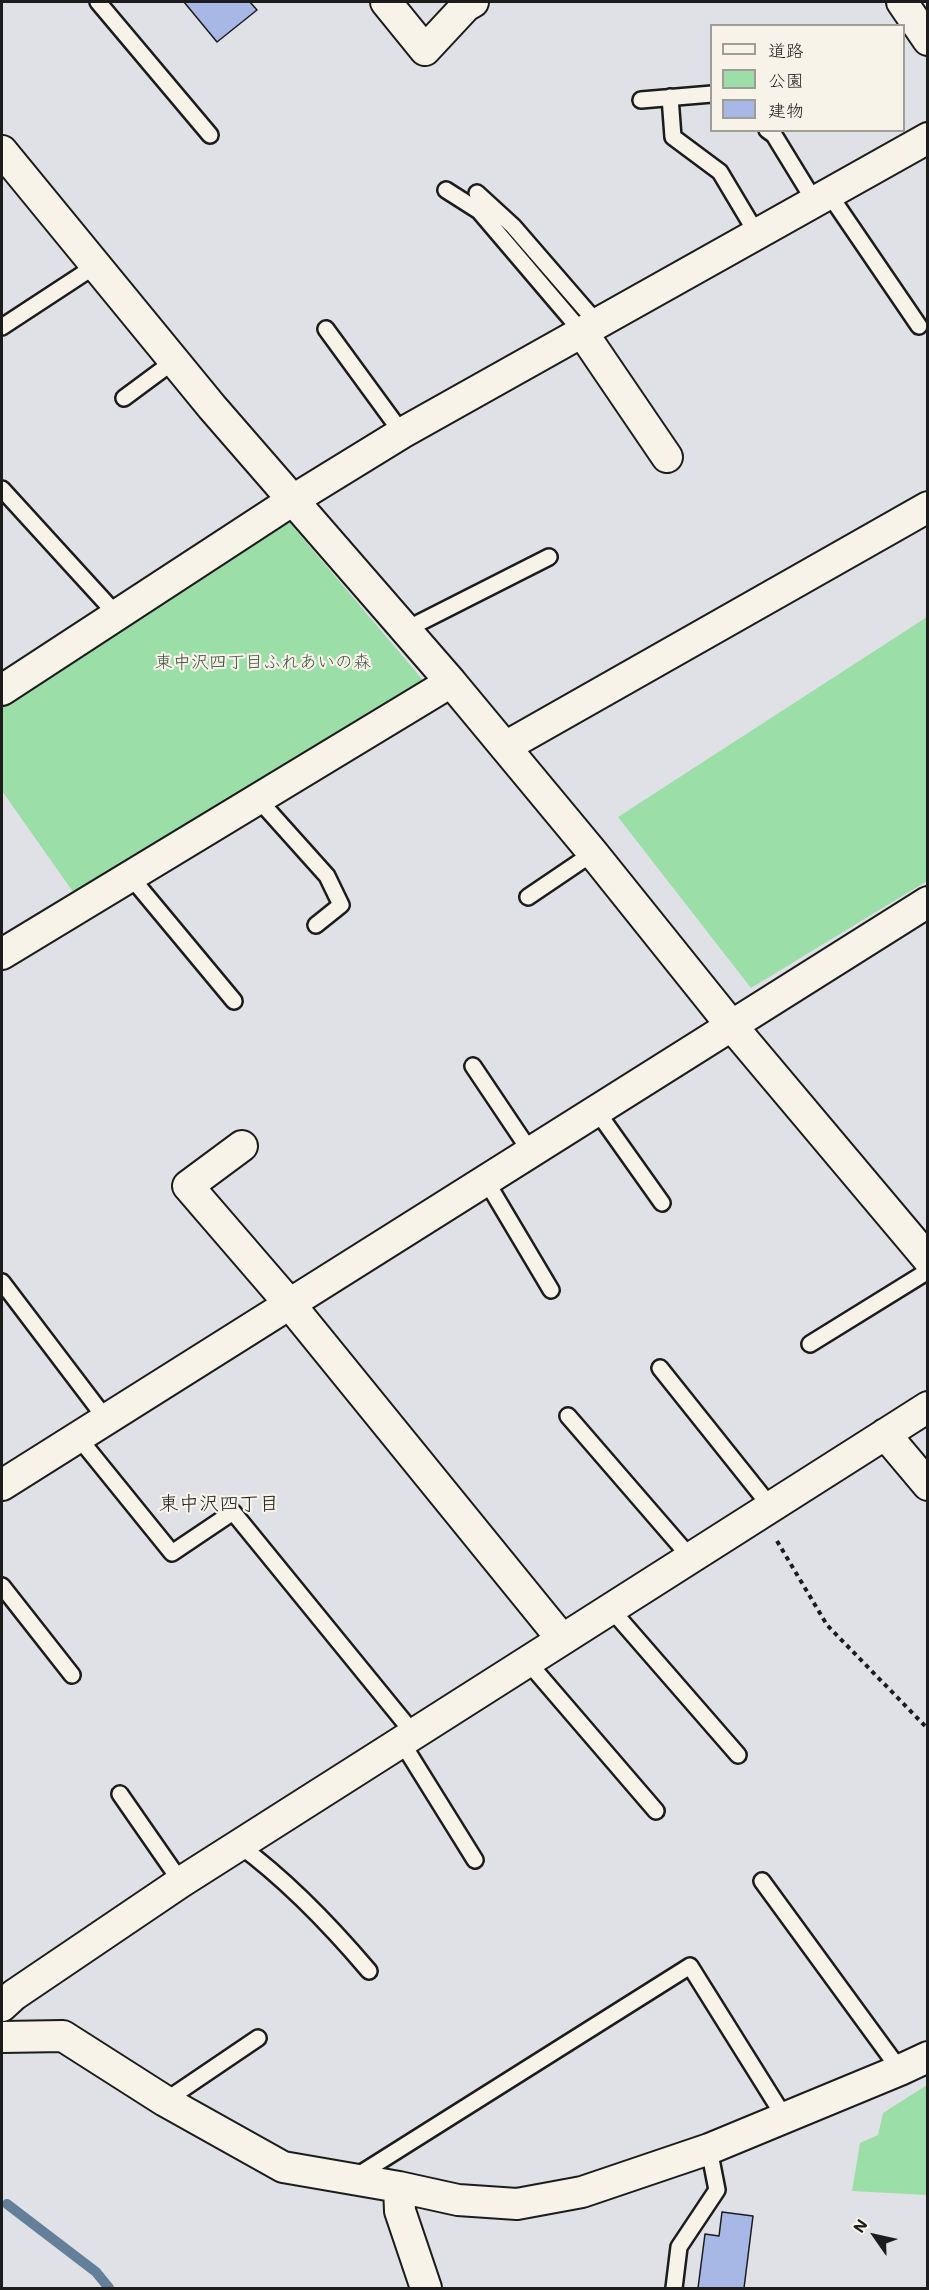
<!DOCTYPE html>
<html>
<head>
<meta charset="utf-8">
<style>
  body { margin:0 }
  #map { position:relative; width:929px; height:2290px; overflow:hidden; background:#dfe1e7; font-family:Mali,"Klee One",sans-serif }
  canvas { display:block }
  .frame { position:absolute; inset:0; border:3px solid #1c1c1c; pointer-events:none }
  .legend { position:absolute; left:710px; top:24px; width:195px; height:108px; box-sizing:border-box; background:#f7f3e8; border:2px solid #9f9d96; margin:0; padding:8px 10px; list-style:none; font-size:18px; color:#1c1c1c }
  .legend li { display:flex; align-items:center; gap:12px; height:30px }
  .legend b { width:30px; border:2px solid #9f9d96 }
  .north { position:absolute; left:845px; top:2206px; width:60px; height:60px; -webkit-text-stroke:4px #f7f3e8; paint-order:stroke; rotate:304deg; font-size:16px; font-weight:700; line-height:24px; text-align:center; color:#1c1c1c }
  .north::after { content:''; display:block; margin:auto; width:21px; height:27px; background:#1c1c1c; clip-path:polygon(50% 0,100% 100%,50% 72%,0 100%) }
</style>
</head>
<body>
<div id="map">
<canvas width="929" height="2290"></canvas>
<div class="frame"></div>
<ul class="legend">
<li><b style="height:8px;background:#f7f3e8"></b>道路</li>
<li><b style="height:16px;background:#9cdea8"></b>公園</li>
<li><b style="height:16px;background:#a7b7e6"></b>建物</li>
</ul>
<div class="north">N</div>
</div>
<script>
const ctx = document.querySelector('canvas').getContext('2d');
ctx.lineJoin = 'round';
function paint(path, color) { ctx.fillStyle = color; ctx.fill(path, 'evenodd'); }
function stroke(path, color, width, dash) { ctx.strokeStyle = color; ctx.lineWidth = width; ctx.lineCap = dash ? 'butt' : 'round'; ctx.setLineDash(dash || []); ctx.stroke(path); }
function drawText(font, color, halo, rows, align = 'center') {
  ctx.font = font + ' Mali,"Klee One",sans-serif'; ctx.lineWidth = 4.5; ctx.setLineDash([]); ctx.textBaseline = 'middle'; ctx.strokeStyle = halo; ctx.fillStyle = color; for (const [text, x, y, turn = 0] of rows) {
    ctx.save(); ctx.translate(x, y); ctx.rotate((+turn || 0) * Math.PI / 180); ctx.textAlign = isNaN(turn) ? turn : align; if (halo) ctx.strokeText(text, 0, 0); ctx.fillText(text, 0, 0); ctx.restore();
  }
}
paint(new Path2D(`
  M290,523L422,679L418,691L76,896L2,791V707L184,590L279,524Z
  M927,617V881L751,988L618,817Z
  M927,2085V2195L852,2191L860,2143L878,2135L883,2113Z`), '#9cdea8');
stroke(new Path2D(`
  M7,2204L96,2272L109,2288`), '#637f99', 10);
const building = new Path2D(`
  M184,2H250L257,10L217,42Z
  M722,2212L753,2216L744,2288H698L705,2234L719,2236Z`);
paint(building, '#a7b7e6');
stroke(building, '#1c1c1c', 1.5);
const service = new Path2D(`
  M98,2L210,135
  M670,97L673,137L720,172L757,234
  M641,100L712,94
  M767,130L774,135L815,202
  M446,190L479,211L582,332
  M477,193L513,226L597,323
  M829,194L919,326
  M2,327L95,266
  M326,329L402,433
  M124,398L174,361
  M2,489L117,615
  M405,630L549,557
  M258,799L327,876L341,905L316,925
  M130,876L234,1001
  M528,897L593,853
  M473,1066L530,1151
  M596,1110L662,1203
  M485,1179L551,1290
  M2,1282L106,1419
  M810,1344L928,1271
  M660,1368L771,1507
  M568,1416L690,1557
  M78,1437L172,1553L233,1512L414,1734
  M2,1586L72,1675
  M610,1608L738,1755
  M527,1661L656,1811
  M401,1741L475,1860
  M120,1794L181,1882
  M239,1845C288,1881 330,1925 369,1971
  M762,1881L900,2070
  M165,2101L258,2038
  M355,2177L690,1966L785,2118
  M674,2288L679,2247L717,2190L709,2149`);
const minor = new Path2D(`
  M386,2L425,50L466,6L473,2
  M902,2L928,40
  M2,151L212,407L451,682L593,853L731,1025L928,1259
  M582,332L667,457
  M2,690L293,500L402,433L928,138
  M505,747L928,507
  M2,954L451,682
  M242,1146L188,1186L288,1302L562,1639
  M885,1434L928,1485
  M2,1485L928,902
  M2,2006L14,1995L181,1882L928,1407
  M2,2037L63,2036L165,2101L283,2167L399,2187L458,2200L517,2204L582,2192L709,2149L900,2070L928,2057
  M399,2187L400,2211L426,2288`);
stroke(service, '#1c1c1c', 20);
stroke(minor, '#1c1c1c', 34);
stroke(new Path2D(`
  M777,1541L827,1625L928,1729`), '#1c1c1c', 4, [4.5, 4.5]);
stroke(service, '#f7f3e8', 15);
stroke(minor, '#f7f3e8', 30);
drawText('18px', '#425646', '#f7f3e8', [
  ["東中沢四丁目ふれあいの森",263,662]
]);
drawText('20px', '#1c1c1c', '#f7f3e8', [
  ["東中沢四丁目",219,1504]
]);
</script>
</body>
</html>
